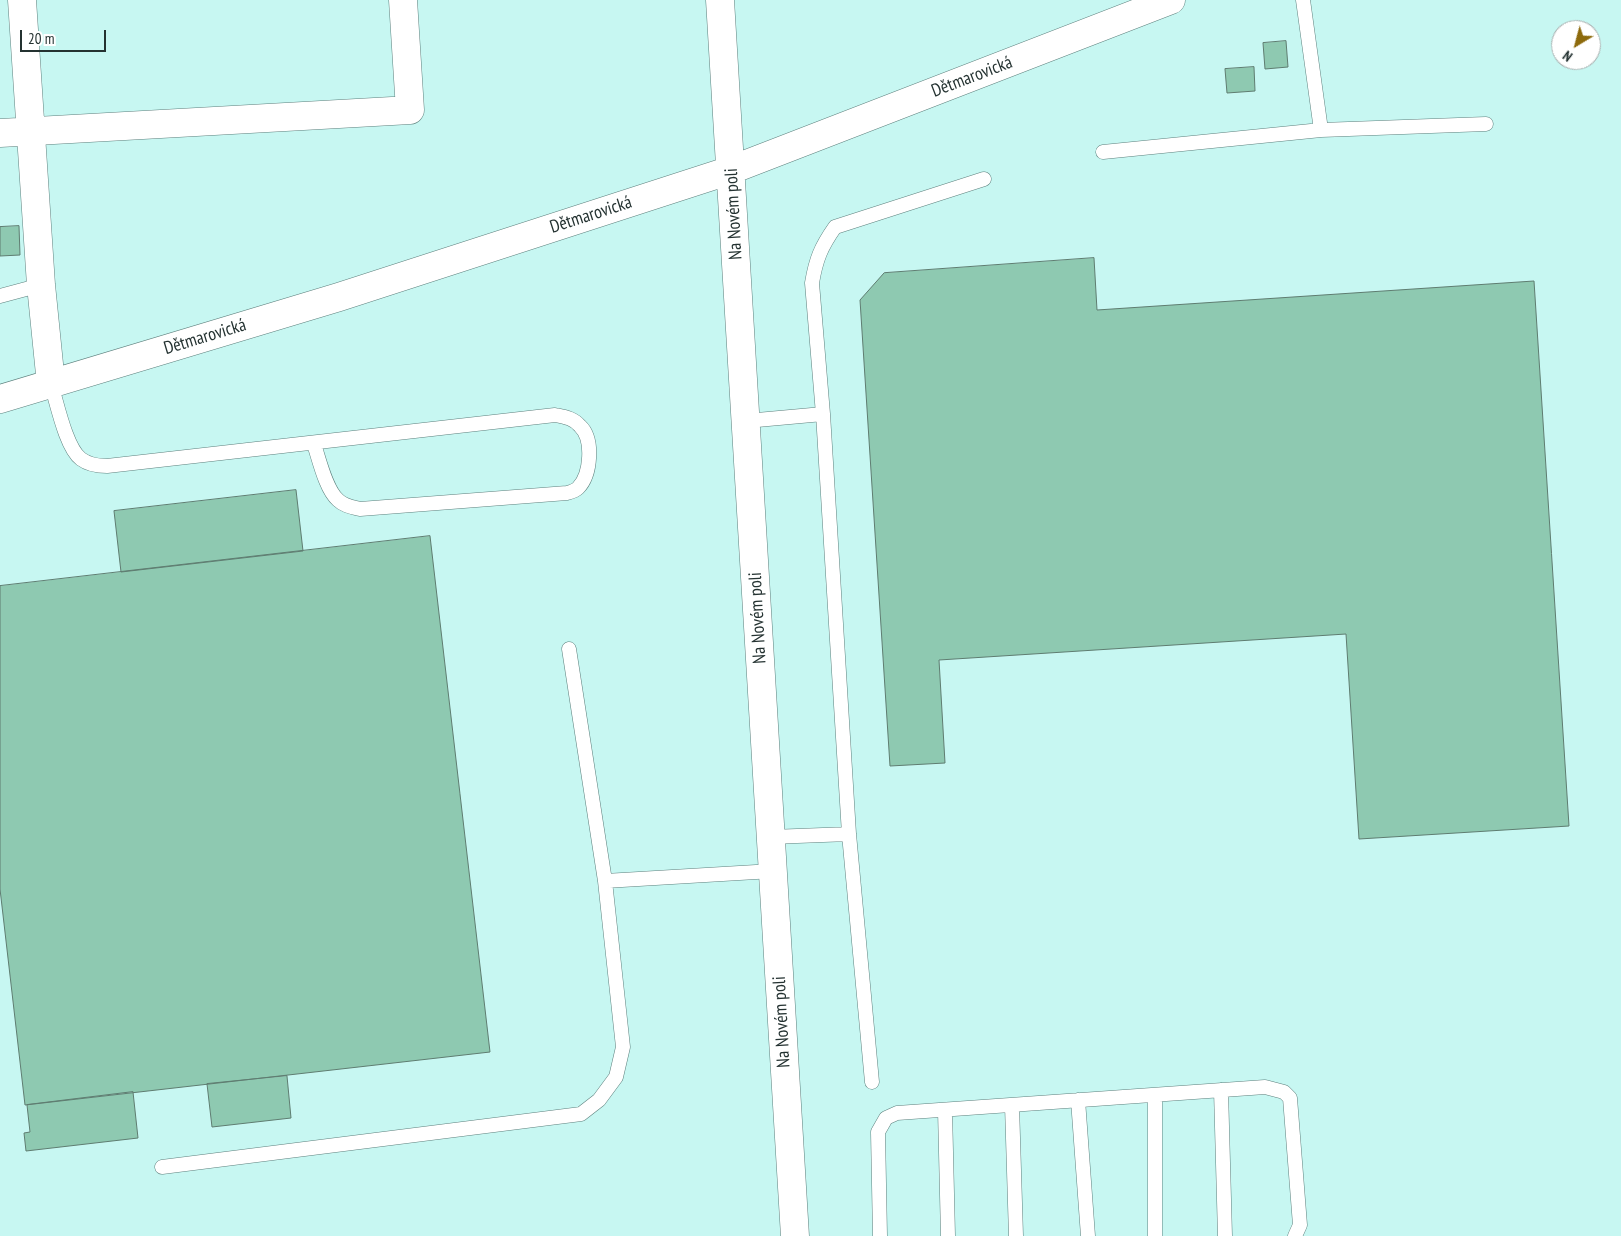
<!DOCTYPE html>
<html>
<head>
<meta charset="utf-8">
<style>
  body { margin:0 }
  #map { position:relative; width:1621px; height:1236px; overflow:hidden; background:#e8fefc; font-family:"PT Sans Narrow",sans-serif }
  canvas { display:block }
  .north { position:absolute; left:1551px; top:20px; width:50px; height:50px; box-sizing:border-box; background:#fff; border:1px solid #a7adad; border-radius:50%; rotate:217deg; font-size:14px; font-weight:700; line-height:20px; text-align:center; color:#243231 }
  .north::after { content:''; display:block; margin:auto; width:18px; height:22px; background:#8d6a0c; clip-path:polygon(50% 0,100% 100%,50% 72%,0 100%) }
  .scale { position:absolute; left:20px; top:30px; width:86px; height:22px; box-sizing:border-box; border:2px solid #243231; border-top:0; padding-left:6px; font-size:15px; line-height:18px; white-space:nowrap; color:#243231; -webkit-text-stroke:4px #fff; paint-order:stroke }
</style>
</head>
<body>
<div id="map">
<canvas width="1621" height="1236"></canvas>
<div class="north">N</div>
<div class="scale">20 m</div>
</div>
<script>
const ctx = document.querySelector('canvas').getContext('2d');
ctx.lineJoin = 'round';
function paint(path, color) { ctx.fillStyle = color; ctx.fill(path, 'evenodd'); }
function stroke(path, color, width, dash) { ctx.strokeStyle = color; ctx.lineWidth = width; ctx.lineCap = dash ? 'butt' : 'round'; ctx.setLineDash(dash || []); ctx.stroke(path); }
function drawText(font, color, halo, rows, align = 'center') {
  ctx.font = font + ' "PT Sans Narrow",sans-serif'; ctx.lineWidth = 4; ctx.setLineDash([]); ctx.textBaseline = 'middle'; ctx.strokeStyle = halo; ctx.fillStyle = color; for (const [text, x, y, turn = 0] of rows) {
    ctx.save(); ctx.translate(x, y); ctx.rotate((+turn || 0) * Math.PI / 180); ctx.textAlign = isNaN(turn) ? turn : align; if (halo) ctx.strokeText(text, 0, 0); ctx.fillText(text, 0, 0); ctx.restore();
  }
}
paint(new Path2D(`
  M0,0H1621V1236H0ZM1561,30H1591V60H1561Z`), '#c7f7f2');
const building = new Path2D(`
  M1286,41L1288,67L1265,69L1263,43Z
  M1254,67L1255,91L1227,93L1225,69Z
  M19,226L20,255L0,256V227Z
  M1094,258L1097,310L1534,281L1569,826L1359,839L1346,634L939,660L945,763L890,766L860,300L884,273Z
  M296,490L303,551L121,572L114,511Z
  M430,536L490,1052L25,1105L0,889V586Z
  M287,1076L291,1118L212,1127L207,1084Z
  M133,1092L138,1138L26,1151L24,1133L30,1132L27,1105Z`);
paint(building, '#8ec9b1');
stroke(building, '#5f7d71', 1);
const lane = new Path2D(`
  M1303,0L1321,130
  M1103,152L1321,130L1486,124
  M0,296L41,285
  M51,384C57,403 66,448 81,459C89,465 97,466 107,466L555,415C565,417 573,418 580,426C594,439 591,475 578,488C575,491 571,492 567,493L360,509C352,507 344,506 338,500C326,490 319,459 314,444
  M746,421L823,414
  M771,837L849,834
  M605,881L773,871
  M872,1082L849,834L823,414L812,283C816,259 821,247 835,227L984,179
  M1221,1090L1225,1236
  M1078,1100L1088,1236
  M1012,1105L1016,1236
  M945,1110L948,1236
  M162,1167L581,1114L599,1100L616,1077L623,1047L605,881L569,649
  M880,1236L878,1132L886,1118L897,1113L1265,1087L1284,1092L1290,1098L1300,1225L1295,1236
  M1155,1236V1095`);
const street = new Path2D(`
  M22,0L41,285L51,384
  M720,0L795,1236
  M0,133L410,110L403,0
  M0,399L339,297L731,170L1171,0`);
stroke(lane, '#5e817e', 15);
stroke(street, '#5e817e', 29);
stroke(lane, '#fff', 14);
stroke(street, '#fff', 28);
drawText('18px', '#243231', '#fff', [
  ["Dětmarovická",972,77,-21],
  ["Na Novém poli",734,214,-93],
  ["Dětmarovická",591,215,-18],
  ["Dětmarovická",205,337,-17],
  ["Na Novém poli",758,618,-93],
  ["Na Novém poli",782,1022,-93]
]);
</script>
</body>
</html>
